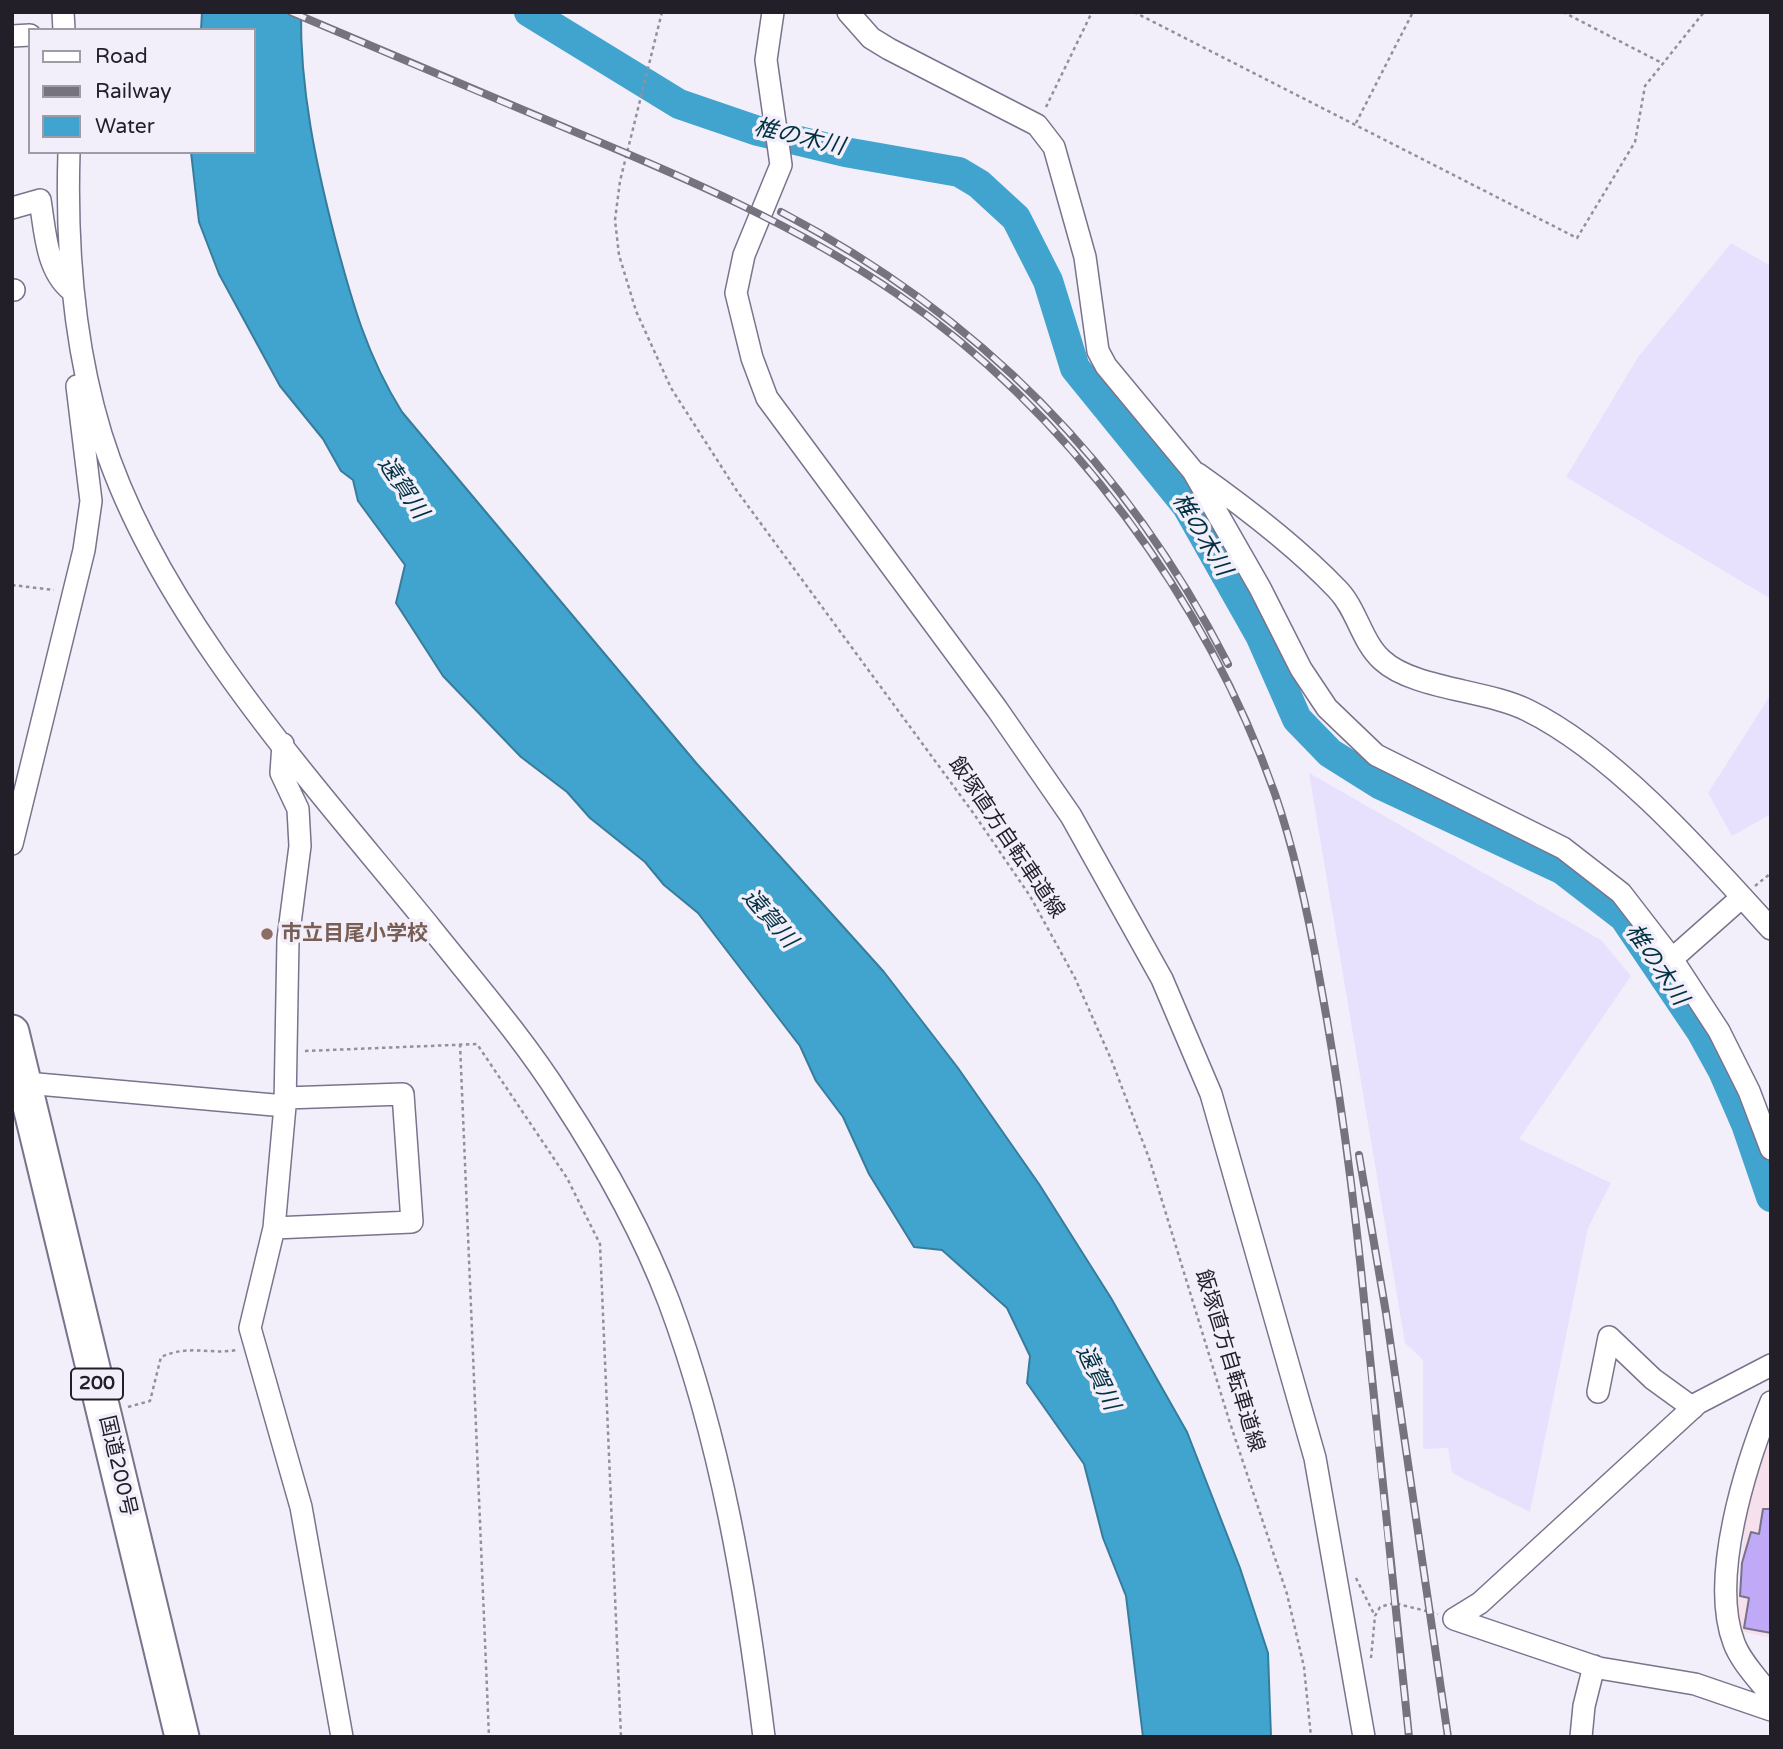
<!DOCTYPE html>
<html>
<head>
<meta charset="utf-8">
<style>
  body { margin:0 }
  #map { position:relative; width:1783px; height:1749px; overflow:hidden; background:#f2effb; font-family:"Varela Round",sans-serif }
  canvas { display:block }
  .frame { position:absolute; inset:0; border:14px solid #221f29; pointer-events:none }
  .legend { position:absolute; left:28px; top:28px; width:228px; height:126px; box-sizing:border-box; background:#f2effb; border:2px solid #9f9ca7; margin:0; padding:9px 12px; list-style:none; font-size:21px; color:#221f29 }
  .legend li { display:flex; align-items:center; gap:14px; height:35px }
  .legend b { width:35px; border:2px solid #9f9ca7 }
</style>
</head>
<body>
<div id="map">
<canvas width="1783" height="1749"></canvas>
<div class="frame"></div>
<ul class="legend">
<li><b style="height:9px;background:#fff"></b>Road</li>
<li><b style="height:9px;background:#76737e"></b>Railway</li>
<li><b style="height:19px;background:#41a4ce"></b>Water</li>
</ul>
</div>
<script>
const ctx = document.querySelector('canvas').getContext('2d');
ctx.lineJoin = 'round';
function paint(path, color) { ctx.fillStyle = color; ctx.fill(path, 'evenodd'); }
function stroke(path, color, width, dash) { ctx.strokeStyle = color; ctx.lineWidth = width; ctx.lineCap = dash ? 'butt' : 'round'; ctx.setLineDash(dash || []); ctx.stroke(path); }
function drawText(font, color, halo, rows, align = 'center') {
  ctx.font = font + ' "Varela Round","Noto Sans JP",sans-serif'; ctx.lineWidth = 7; ctx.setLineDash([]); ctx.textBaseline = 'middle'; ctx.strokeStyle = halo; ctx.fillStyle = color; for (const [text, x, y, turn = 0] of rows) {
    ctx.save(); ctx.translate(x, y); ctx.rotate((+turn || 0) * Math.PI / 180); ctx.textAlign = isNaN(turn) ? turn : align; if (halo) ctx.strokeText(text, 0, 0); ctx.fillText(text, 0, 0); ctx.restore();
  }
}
paint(new Path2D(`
  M1731,243L1771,266V599L1566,477L1638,357Z
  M1771,694V814L1732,836L1708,793Z
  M1309,773L1601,940L1631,976L1519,1139L1611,1183L1588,1228L1530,1512L1452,1473L1448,1448L1423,1449V1360L1405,1343Z`), '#e8e1fe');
paint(new Path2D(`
  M1771,1424V1638L1740,1631L1737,1612L1746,1510Z`), '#f6e0ec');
const water = new Path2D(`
  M202,12H301C300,90 316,164 335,238C352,302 367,356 402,412L697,764L884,972L958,1068L1039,1184L1111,1298L1187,1432L1240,1568L1268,1653L1271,1737H1143L1126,1596L1103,1538L1084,1464L1027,1383L1030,1356L1007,1308L942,1250L914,1247L869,1174L843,1117L816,1081L800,1046L698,913L664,885L645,862L590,818L567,792L521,757L443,676L396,603L405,565L358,501L353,480L341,471L323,439L280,386L219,274L199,222L191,152H254V30H201Z`);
paint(water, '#41a4ce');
stroke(water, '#387c9c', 2);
stroke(new Path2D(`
  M529,12L679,104L758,131L845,152L959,172L979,184L1016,218L1048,281L1075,368L1187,506L1260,635L1297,719L1330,753L1381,785L1563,870L1624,917L1701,1031L1723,1071L1746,1124L1771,1197`), '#41a4ce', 30);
const building = new Path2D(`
  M1763,1509H1771V1633L1744,1628L1749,1598L1740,1596L1742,1563L1751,1532L1759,1534Z`);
paint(building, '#c0aaf7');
stroke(building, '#78728b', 2);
const minor = new Path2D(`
  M63,12L64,30
  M773,12L766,60L781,165L744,255L736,293L752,358L767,398L997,709L1071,816L1162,979L1211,1094L1315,1458L1364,1737
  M848,12L871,38L889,49L1037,125L1054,147L1085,257L1098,351L1106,366L1193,471L1260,588L1301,669L1327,708L1376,755L1563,848L1621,893L1672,959L1719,1031L1749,1091L1771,1149
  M12,36L30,35
  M69,152C66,248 73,342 101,434C156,613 314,784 431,928C475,983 523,1038 561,1098C603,1162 642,1231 669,1302C721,1441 746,1590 764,1737
  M12,208L40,200C45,230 46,270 71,290
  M12,290H14
  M1198,474C1246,508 1296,546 1337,589C1357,609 1361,641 1382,660C1413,689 1487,690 1527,710C1615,753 1705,856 1771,929
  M283,744L281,773L298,809L300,846L288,939L285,1106L274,1228L250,1328L301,1507L342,1737
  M12,844L84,550L91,501L77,386
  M1672,959L1742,897
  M15,1082L285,1106
  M274,1228L412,1222L403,1094L285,1098
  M1771,1365L1698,1403L1480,1603L1454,1619L1599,1668L1695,1684L1771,1710
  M1598,1392L1609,1337L1653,1379L1693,1408
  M1771,1402C1746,1464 1709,1578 1734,1643C1741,1662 1759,1680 1771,1696
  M1581,1737L1584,1706L1594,1666`);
const trunk = new Path2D(`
  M12,1032L182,1737`);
stroke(minor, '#79738c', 24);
stroke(trunk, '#79738c', 37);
stroke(new Path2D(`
  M662,12L620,181L615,220L619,255L636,311L671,388L737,491L974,814L1030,896L1075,978L1111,1059L1149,1158L1229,1420L1287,1594L1304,1667L1311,1737
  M1134,12L1577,238L1635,142L1645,86L1704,12
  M1563,12L1662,63
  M1046,107L1092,12
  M1356,123L1413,12
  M12,585L54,590
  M1755,886L1771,873
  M460,1044L489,1737
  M305,1051L477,1044L567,1178L600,1244L621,1737
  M128,1407L150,1401L161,1357C190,1344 209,1355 237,1350
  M1356,1578L1375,1616
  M1371,1658L1375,1616L1380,1607L1394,1603L1438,1614`), '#93909b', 2.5, [3.5, 3.5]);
stroke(minor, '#fff', 21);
stroke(trunk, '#fff', 33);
const rail = new Path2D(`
  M291,12C385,52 479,92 573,131C686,178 796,225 897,294C1067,410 1207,601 1275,794C1296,855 1309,918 1320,981C1341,1094 1355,1205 1366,1319C1379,1458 1394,1597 1409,1737
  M781,212C979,316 1126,464 1228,664
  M1359,1155L1386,1313L1448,1737`);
stroke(rail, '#76737e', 8);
stroke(rail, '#f2effb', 5, [16]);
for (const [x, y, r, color] of [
  [267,934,7,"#8d6e63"]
]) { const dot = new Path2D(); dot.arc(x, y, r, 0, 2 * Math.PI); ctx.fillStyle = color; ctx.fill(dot); stroke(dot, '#f2effb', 2.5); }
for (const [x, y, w] of [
  [97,1384,52]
]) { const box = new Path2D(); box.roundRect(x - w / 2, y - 15.5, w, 31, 5); ctx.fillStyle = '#f2effb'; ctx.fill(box); stroke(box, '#221f29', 2); }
drawText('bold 19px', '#221f29', null, [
  ["200",97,1384]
]);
drawText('21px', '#221f29', '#f2effb', [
  ["飯塚直方自転車道線",1006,838,56],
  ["飯塚直方自転車道線",1229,1361,73],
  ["国道200号",117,1466,77]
]);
drawText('bold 21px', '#785e54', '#f2effb', [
  ["市立目尾小学校",281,934]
], 'left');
drawText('italic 23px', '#023142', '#f2effb', [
  ["椎の木川",799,138,13],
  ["遠賀川",402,488,56],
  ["椎の木川",1201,535,59],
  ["遠賀川",769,919,49],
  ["椎の木川",1656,965,56],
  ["遠賀川",1097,1378,64]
]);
</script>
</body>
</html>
